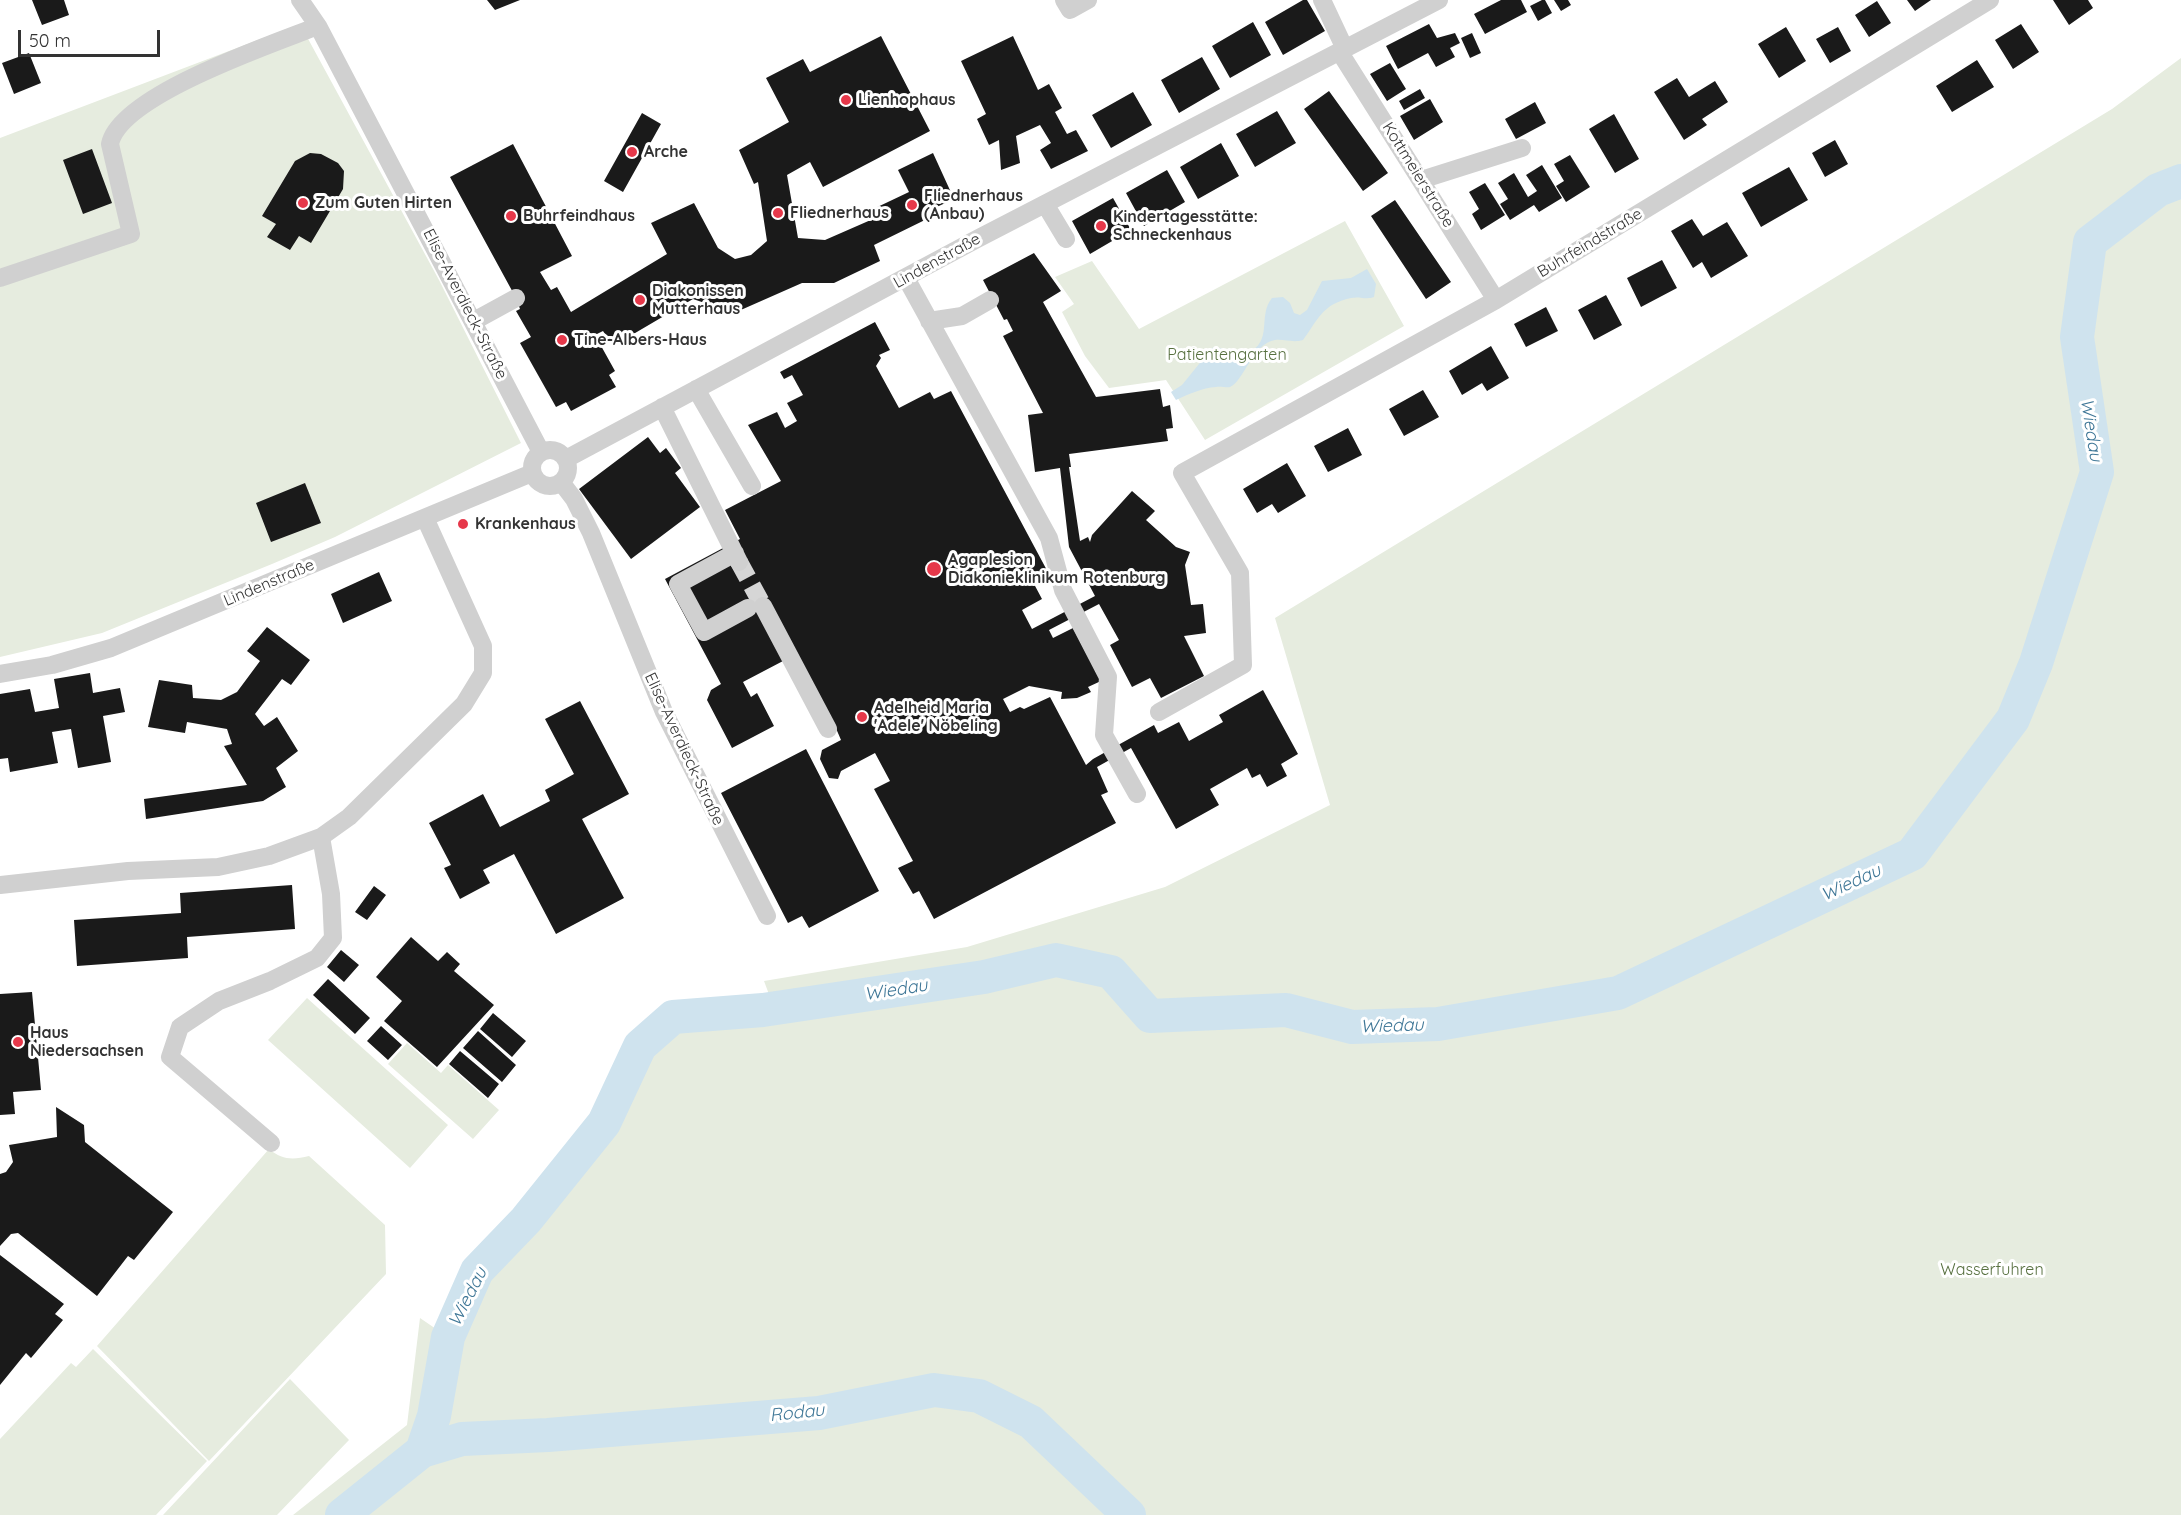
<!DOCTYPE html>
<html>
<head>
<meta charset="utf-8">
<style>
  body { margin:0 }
  #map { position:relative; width:2181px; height:1515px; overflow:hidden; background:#fff; font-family:Quicksand,sans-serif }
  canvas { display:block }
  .scale { position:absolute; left:18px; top:30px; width:142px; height:27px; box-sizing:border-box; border:3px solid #333; border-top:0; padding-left:8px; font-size:18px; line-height:21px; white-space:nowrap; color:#333; -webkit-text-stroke:4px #fff; paint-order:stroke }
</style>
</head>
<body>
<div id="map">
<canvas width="2181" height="1515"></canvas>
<div class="scale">50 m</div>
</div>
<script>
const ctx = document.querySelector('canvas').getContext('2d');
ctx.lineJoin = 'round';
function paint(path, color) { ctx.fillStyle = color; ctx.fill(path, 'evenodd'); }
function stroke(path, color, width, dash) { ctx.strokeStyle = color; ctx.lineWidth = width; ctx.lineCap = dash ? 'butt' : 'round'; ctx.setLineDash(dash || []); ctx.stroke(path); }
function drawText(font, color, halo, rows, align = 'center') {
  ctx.font = font + ' Quicksand,sans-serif'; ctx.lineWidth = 6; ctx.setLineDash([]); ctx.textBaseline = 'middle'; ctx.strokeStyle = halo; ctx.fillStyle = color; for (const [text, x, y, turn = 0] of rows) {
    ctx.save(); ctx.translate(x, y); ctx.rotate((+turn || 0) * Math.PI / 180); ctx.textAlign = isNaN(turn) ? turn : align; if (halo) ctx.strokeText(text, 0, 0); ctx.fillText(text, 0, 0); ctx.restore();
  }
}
paint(new Path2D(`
  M300,24L439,280L521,443L335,537L272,564L102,633L0,657V138Z
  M2181,58V1515H293L407,1425L420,1318L439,1331L451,1298L469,1263L506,1228L586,1130L606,1097L620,1062L643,1026L669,1006L770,997L764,981L967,947L1165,887L1330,805L1275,618L2112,109Z
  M1345,221L1404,326L1205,440L1166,380L1109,388L1085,356L1062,312L1074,304L1055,277L1092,261L1139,329Z
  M307,998L448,1125L410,1168L268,1040Z
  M407,1043L441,1073L448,1065L499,1110L473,1139L388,1064Z
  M269,1149C282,1160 293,1160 309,1156L385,1225L386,1274L209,1461L97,1346Z
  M93,1349L207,1461L156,1515H0V1439L71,1363L76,1367Z
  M290,1379L349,1440L277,1515H163Z`), '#e6ecdf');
paint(new Path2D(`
  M1367,269L1376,284L1374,297C1366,300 1360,296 1351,298C1322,304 1318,320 1303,340C1293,343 1285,339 1275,340C1253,343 1244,381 1230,387C1227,388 1221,386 1216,387C1202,388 1189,394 1176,400L1171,392L1182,385L1212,348C1224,345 1234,358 1247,353C1274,342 1257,316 1272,298L1283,297L1290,303L1294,313L1300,315L1307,310L1322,281L1351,278Z`), '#cfe3ee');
stroke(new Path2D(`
  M422,1451L462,1439L548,1435L819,1413L934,1390L979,1396L1031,1422L1129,1515
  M342,1515L422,1451L434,1416L448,1337L477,1271L526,1220L604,1123L640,1046L673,1017L763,1010L984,977L1056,960L1111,972L1150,1016L1286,1010L1352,1027L1438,1024L1618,993L1912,854L2013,719L2036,663L2097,472L2077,337L2090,242L2158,190L2181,181`), '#cfe3ee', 34);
paint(new Path2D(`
  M32,0H64L69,15L42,25Z
  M487,0H520L495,10Z
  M1303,0H1307L1325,31L1283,55L1265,22Z
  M1501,0H1521L1527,12L1485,34L1474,14Z
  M1542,0H1545L1552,13L1538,21L1530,6Z
  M1554,0H1568L1571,5L1561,11Z
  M1907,0H1931L1915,11Z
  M2053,0H2088L2093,8L2069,25Z
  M1877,1L1891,23L1869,37L1855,15Z
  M1253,22L1271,55L1230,78L1212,46Z
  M1429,24L1437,38L1455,33L1460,43L1450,48L1455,57L1436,67L1428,53L1398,69L1386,46Z
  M2021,24L2039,52L2013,69L1995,40Z
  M1786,27L1806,61L1779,78L1758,44Z
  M1838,27L1851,51L1830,63L1816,39Z
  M1472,33L1481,53L1470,58L1461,38Z
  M881,36L930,131L823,187L810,162L787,175L798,238L825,240L873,219L869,211L909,192L898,170L933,153L954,199L928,211L931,217L874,245L880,261L834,283H802L734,313L693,299L613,346L603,331L595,335L615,371L609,375L616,387L571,411L566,402L556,407L520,343L531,337L516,311L520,309L516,298L450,177L513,144L572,256L540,272L551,290L557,287L571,312L667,254L651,223L694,203L718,248L735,259L751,255L767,241L758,182L754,184L739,150L789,122L766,78L803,59L810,72Z
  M1013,36L1038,90L1049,84L1062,108L1055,112L1067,134L1076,130L1088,151L1051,169L1040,150L1051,143L1040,125L1016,136L1020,163L1001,170L999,140L989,145L977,119L986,114L961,61Z
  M29,53L41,83L14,94L2,63Z
  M1202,57L1220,89L1179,113L1161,80Z
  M1977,60L1994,87L1952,112L1936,86Z
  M1390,63L1406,89L1387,101L1370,74Z
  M1677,78L1689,97L1715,81L1728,102L1702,119L1707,125L1684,140L1654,92Z
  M1420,89L1425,98L1404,110L1399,101Z
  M1329,91L1388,173L1363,191L1304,109Z
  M1133,92L1152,125L1111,148L1092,115Z
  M1430,99L1443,122L1414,140L1400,116Z
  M1535,102L1546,123L1516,139L1505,119Z
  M1277,111L1296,143L1255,167L1236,134Z
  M642,113L661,124L623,192L604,181Z
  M1614,114L1639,159L1615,173L1589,129Z
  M1835,140L1848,164L1825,177L1812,153Z
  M1221,143L1239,176L1198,199L1180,167Z
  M92,149L112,203L83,214L63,160Z
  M310,153L321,154L338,163L344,171L343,189L311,243L299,236L290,250L267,237L276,224L262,216L295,161Z
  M1570,155L1590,187L1566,202L1556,186L1564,181L1554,164Z
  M1542,165L1562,198L1539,212L1534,205L1510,220L1500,204L1508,199L1498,183L1514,173L1528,197L1537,191L1526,175Z
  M1789,167L1808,200L1761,227L1742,193Z
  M1167,170L1185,202L1144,226L1126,193Z
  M1485,183L1505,215L1481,230L1472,214L1479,209L1469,192Z
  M1113,198L1131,230L1090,254L1072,221Z
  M1395,200L1451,282L1426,299L1371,216Z
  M1692,219L1703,236L1727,222L1748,256L1711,278L1702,262L1693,268L1671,231Z
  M1034,253L1061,291L1043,302L1096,397L1160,389L1163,407L1170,405L1173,428L1166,429L1168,441L1069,454L1071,467H1069L1080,541L1088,537L1090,542L1092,535L1132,491L1155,511L1146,520L1176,547L1190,552L1185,565L1191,605L1203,604L1206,633L1184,636L1204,676L1161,698L1150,678L1132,687L1110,645L1119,640L1099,604L1049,630L1053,638L1073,628L1101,681L1088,687L1091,692L1077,698L1061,699L1062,692L1029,686L1003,699L1010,712L1020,707L1024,709L1050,697L1086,765L1093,759L1154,725L1158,733L1179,722L1189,741L1223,722L1219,715L1263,690L1298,754L1281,764L1287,776L1267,787L1260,774L1252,778L1247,768L1210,789L1219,805L1176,829L1131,748L1097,767L1108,792L1101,795L1116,823L934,919L919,891L913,894L898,868L913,861L874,789L890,781L875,753L841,771L838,779L829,778L820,759L822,750L841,740L835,726L783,661L743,682L751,697L757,693L774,726L732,748L707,700L711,690L721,684L665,579L740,539L725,510L781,481L748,425L777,412L785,428L797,421L787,403L803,395L792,375L784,379L780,372L875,322L890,350L879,355L881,358L876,366L899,408L930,392L934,399L951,391L1050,576L1034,584L1042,599L1022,610L1032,629L1095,596L1069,547L1060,468L1035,472L1028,415L1043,413L1003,336L1013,331L1007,319L1004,320L983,280Z
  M1662,260L1677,288L1641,307L1627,278Z
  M1606,295L1622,325L1594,340L1578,310Z
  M1546,307L1558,331L1526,347L1514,324Z
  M1491,346L1509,378L1487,391L1482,383L1462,395L1449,371Z
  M1423,390L1439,417L1404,436L1389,409Z
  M1348,428L1362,455L1328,472L1314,446Z
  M648,437L660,453L666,448L681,468L675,473L700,507L631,559L579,489Z
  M1287,463L1306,496L1278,513L1272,504L1257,513L1243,489Z
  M305,483L321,523L271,542L256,503Z
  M379,572L392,601L343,623L331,594Z
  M267,627L310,660L291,685L282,679L255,714L264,726L277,717L298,751L276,768L286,787L263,801L146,819L144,799L247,785L224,746L232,744L227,729L187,722L185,733L148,727L159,680L192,685L193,698L221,700L237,692L260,661L247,651Z
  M90,673L93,693L120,688L125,712L103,716L111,762L78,768L71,729L52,732L58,763L10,772L8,758L0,759V694L30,689L35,712L59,708L54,679Z
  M580,701L629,794L582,819L624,898L556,934L514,854L483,870L490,883L460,899L444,868L451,865L429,823L483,794L500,827L550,801L545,790L574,774L545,719Z
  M806,749L879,891L809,928L802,916L788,923L721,793Z
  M292,885L295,929L187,937L188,958L77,966L74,920L181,913L180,893Z
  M374,886L386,895L367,920L355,912Z
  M411,937L438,961L447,952L460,964L454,971L494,1005L437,1067L384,1021L402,1001L376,977Z
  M341,950L359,965L344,982L327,967Z
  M328,979L370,1018L355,1034L313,995Z
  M32,992L41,1090L13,1092L15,1114L0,1115V994Z
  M493,1013L526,1041L512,1057L480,1029Z
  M381,1026L402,1045L388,1060L367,1041Z
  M478,1031L516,1065L502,1082L463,1048Z
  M460,1051L499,1084L488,1098L449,1064Z
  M56,1107L84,1125L85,1142L173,1212L134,1260L128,1256L97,1296L18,1233L11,1234L0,1246V1174L6,1172L13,1162L9,1145L57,1137Z
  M0,1255L64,1304L55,1314L63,1320L31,1358L26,1353L0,1385Z`), '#1a1a1a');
stroke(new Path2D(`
  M739,562L763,606`), '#d6d6d6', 18, [18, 9]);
stroke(new Path2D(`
  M300,0L318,26L541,452
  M1064,0L1070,10L1088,0
  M1322,0L1345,49
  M1339,51L1496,300
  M1421,180L1522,148
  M1045,204L1066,239
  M0,278L131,234L110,144C120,95 273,44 318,26
  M906,278L1049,538L1063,590L1108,677L1104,735L1137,794
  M474,321L516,298
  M929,321L962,316L990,300
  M696,389L752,486
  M662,407L739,562
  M532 468a18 18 0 1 1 36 0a18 18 0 1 1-36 0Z
  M566,459L977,239L1439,0
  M561,482L574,499L591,533L664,712L767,916
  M735,553L678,584L704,632L748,608
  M763,606L828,729
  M0,674L52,665L111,648L532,473
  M1159,712L1243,665L1240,573L1182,473L1496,300L1990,0
  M0,885L128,871L218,867L269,856L321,837L349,817L464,704L483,673V646L425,518
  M271,1143L170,1057L180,1027L219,1001L270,981L317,958L333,938L331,894L321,837`), '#d0d0d0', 18);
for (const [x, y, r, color] of [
  [846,100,6,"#e6384a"],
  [632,152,6,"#e6384a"],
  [303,203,6,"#e6384a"],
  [912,205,6,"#e6384a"],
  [778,213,6,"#e6384a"],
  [511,216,6,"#e6384a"],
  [1101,226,6,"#e6384a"],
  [640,300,6,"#e6384a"],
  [562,340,6,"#e6384a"],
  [463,524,6,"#e6384a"],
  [934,569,8,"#e6384a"],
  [862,717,6,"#e6384a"],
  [18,1042,6,"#e6384a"]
]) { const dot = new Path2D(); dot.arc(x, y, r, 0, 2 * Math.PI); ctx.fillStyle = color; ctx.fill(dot); stroke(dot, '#fff', 2); }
drawText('bold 16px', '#333', '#fff', [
  ["Lienhophaus",858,100],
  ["Arche",644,152],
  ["Fliednerhaus",924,196],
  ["(Anbau)",924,214],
  ["Zum Guten Hirten",315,203],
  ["Fliednerhaus",790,213],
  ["Buhrfeindhaus",523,216],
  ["Kindertagesstätte:",1113,217],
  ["Schneckenhaus",1113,235],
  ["Diakonissen",652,291],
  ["Mutterhaus",652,309],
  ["Tine-Albers-Haus",574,340],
  ["Krankenhaus",475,524],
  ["Agaplesion",948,560],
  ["Diakonieklinikum Rotenburg",948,578],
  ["Adelheid Maria",874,708],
  ["'Adele' Nöbeling",874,726],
  ["Haus",30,1033],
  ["Niedersachsen",30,1051]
], 'left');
drawText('16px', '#333', '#fff', [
  ["Kottmeierstraße",1418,175,58],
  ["Buhrfeindstraße",1590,243,-31],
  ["Lindenstraße",937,261,-29],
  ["Elise-Averdieck-Straße",465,304,63],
  ["Lindenstraße",269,583,-23],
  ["Elise-Averdieck-Straße",684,749,65]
]);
drawText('16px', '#57703f', '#fff', [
  ["Patientengarten",1227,355],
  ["Wasserfuhren",1992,1270]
]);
drawText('italic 18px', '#3f7797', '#fff', [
  ["Wiedau",2091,430,81],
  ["Wiedau",1851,883,-25],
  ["Wiedau",896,990,-9],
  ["Wiedau",1392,1026,-2],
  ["Wiedau",468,1297,-63],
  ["Rodau",797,1413,-6]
]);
</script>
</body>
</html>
